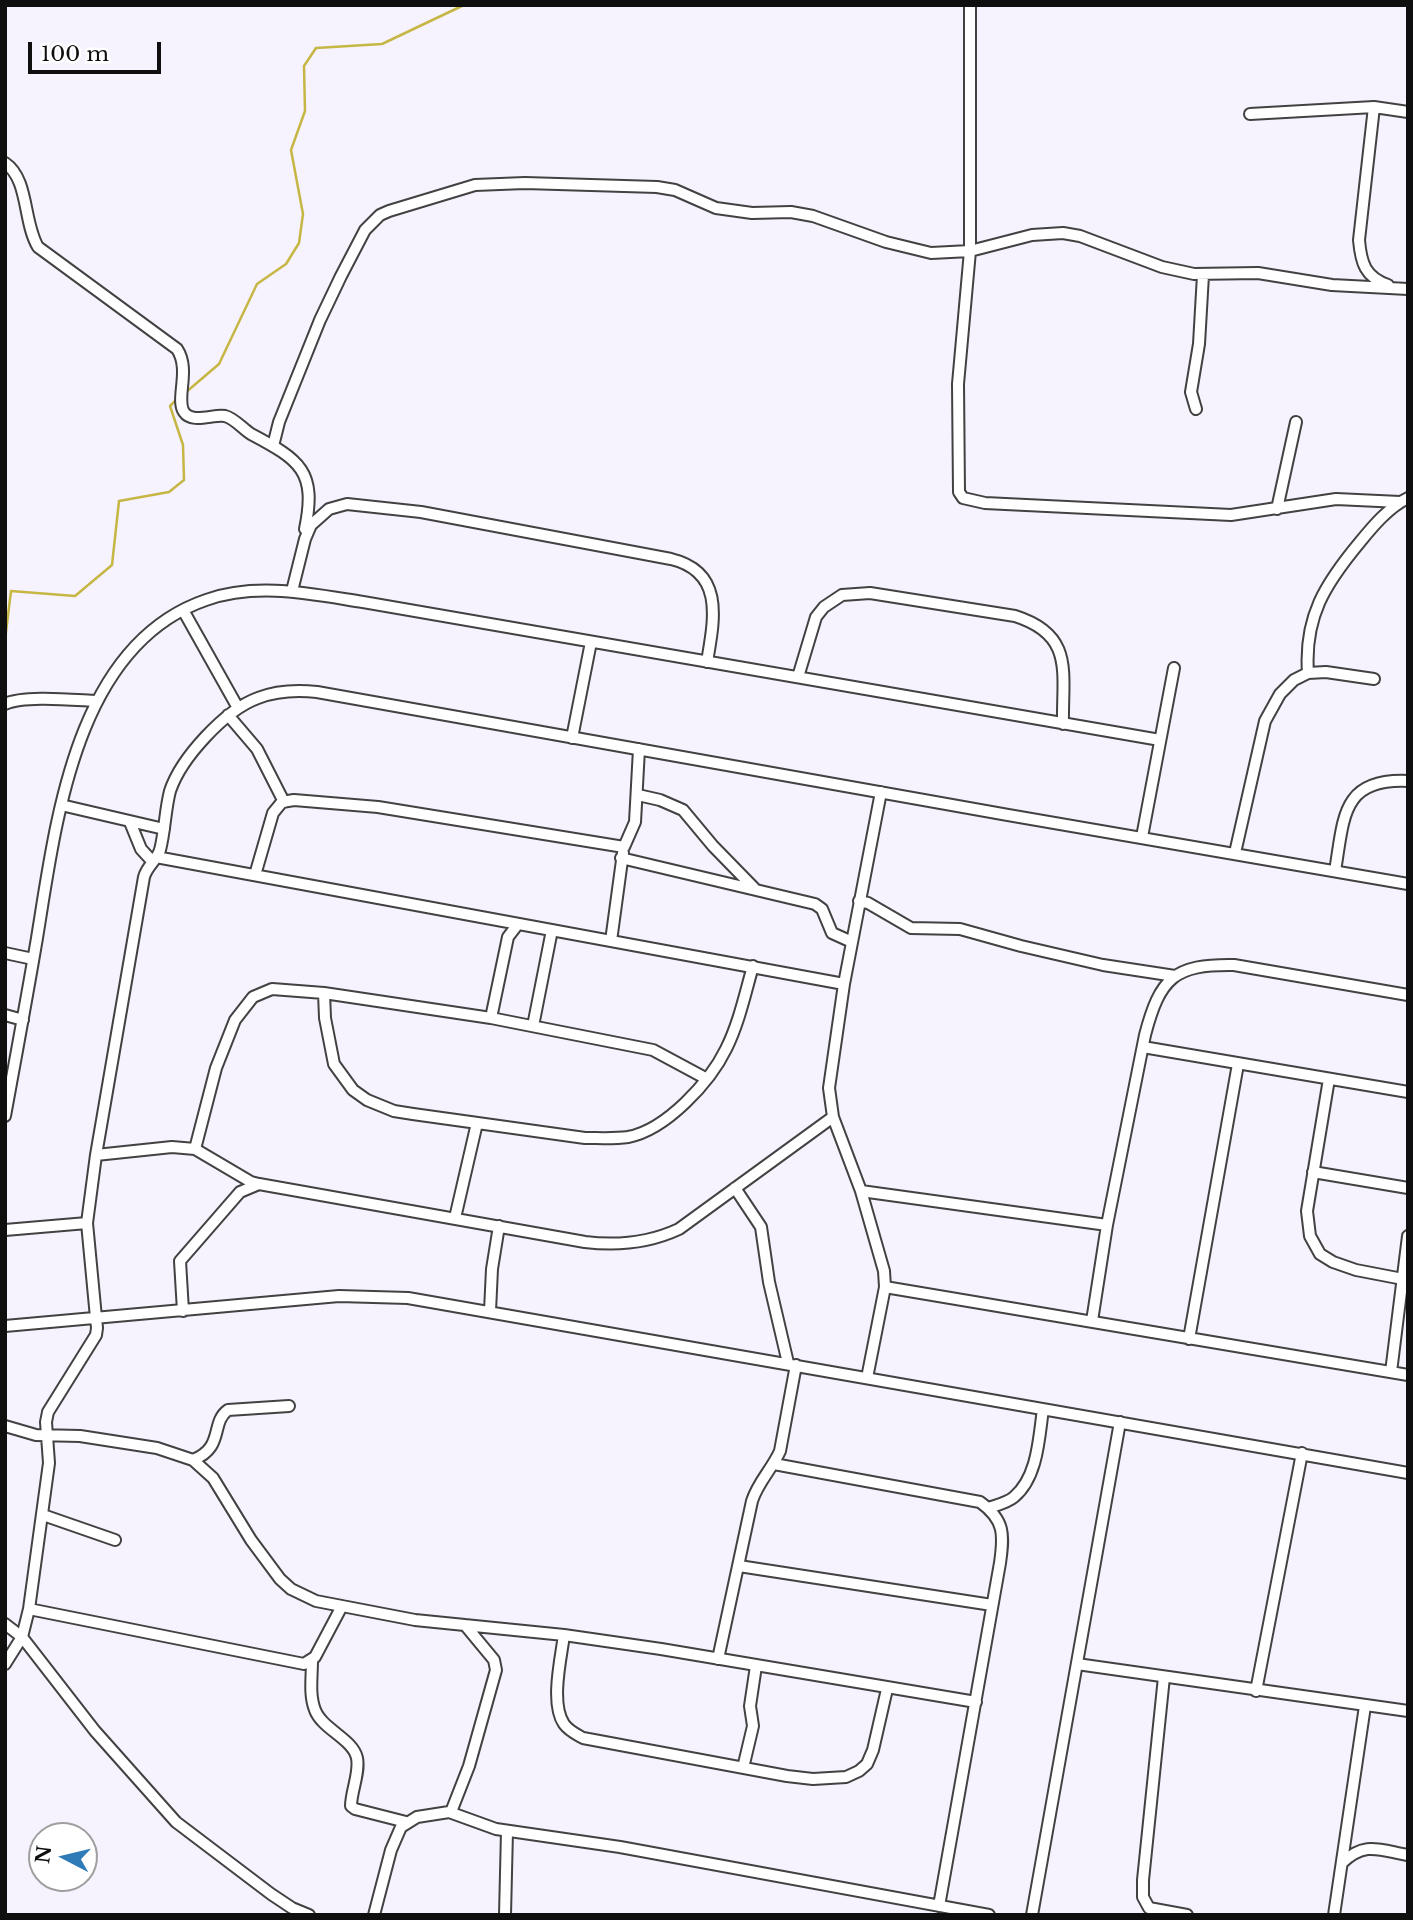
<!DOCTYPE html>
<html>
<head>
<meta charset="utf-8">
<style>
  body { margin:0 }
  #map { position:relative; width:1413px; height:1920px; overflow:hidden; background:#f6f2fe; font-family:"Libre Baskerville",serif }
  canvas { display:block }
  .frame { position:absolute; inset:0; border:7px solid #0f0f0f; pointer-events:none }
  .north { position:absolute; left:28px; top:1822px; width:70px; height:70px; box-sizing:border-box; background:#fff; border:2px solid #9f9f9f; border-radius:50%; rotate:277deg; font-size:19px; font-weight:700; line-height:28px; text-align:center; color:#0f0f0f }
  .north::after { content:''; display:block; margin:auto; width:24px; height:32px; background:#2f7bb8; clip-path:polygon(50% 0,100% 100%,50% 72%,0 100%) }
  .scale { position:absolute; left:28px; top:42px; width:133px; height:32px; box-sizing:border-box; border:4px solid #0f0f0f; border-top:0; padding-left:9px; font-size:21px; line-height:24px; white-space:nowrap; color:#0f0f0f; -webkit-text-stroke:5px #fff; paint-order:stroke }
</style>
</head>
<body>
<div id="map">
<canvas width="1413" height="1920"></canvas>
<div class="frame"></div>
<div class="north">N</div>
<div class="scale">100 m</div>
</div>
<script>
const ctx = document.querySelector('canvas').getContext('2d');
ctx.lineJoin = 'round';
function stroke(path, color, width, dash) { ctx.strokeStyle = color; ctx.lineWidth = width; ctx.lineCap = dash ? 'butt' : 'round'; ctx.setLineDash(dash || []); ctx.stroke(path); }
stroke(new Path2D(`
  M185,393L219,364L257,284L286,264L299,243L303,214L291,150L305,111L304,66L316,48L382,44L464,5
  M5,640L11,591L75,596L112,565L119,501L169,492L184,480L183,445L170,406L177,399`), '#c6b745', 2.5);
const street = new Path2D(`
  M970,5V251L958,384L959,492L963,498L985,503L1231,515L1336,499L1400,502
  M1374,107L1359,240C1361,263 1365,277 1388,285
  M1250,114L1374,107L1408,112
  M5,163C29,179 23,222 38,247L177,349C191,370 175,399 184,412C192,424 213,414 225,416C234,418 243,429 251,434C300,460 317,471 305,529
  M1196,409L1191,392L1199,344L1203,275
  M273,446L279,422L320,320L341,276L365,230L380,215L389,211L475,185L525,183L657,187L675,190L716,208L752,213L791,212L813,216L886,242L931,253L970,251L1032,235L1063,233L1080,236L1162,267L1194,274L1258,273L1332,285L1408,289
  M1277,509L1296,422
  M292,591L305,539L311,525L329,509L347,504L421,512L671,559C725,572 714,620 707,662
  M183,610L238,708
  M1308,673C1304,617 1325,584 1360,542C1373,526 1389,507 1408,498
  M798,677L816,617L824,607L842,595L870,593L1015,616C1075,635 1062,673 1063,724
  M5,704C24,695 74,700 96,701
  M228,715L257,749L284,802
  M572,738L591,642
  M638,795L660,800L683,810L713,846L754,888
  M61,805L164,829
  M130,822L141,849L152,861
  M1142,837L1174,668
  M1235,853L1265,721L1280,694L1294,680L1308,673L1326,672L1374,679
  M156,857L844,984
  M621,858L815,904L822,909L832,933L852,942
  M1335,871C1344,818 1341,778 1408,781
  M255,875L273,813L282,802L294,800L378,807L624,847L635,822L639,749
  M859,901L868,903L911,928L960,929L1021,946L1103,965L1175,976
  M611,941L623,853
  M5,953L33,959
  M324,993L325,1018L334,1064L353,1090L367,1100L394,1111L413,1114L585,1138C599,1138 614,1139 628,1137C666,1130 710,1082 726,1049C739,1023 745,994 753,966
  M5,1015L23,1020
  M491,1018L508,937L518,924
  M533,1026L552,930
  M1143,1047L1408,1092
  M1329,1079L1307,1211L1310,1236L1320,1254L1333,1262L1356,1270L1408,1280
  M5,1116C16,1056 27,997 37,938C56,822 75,645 206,600C257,582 311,594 363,602L1160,740
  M195,1149L216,1068L235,1020L253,997L272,989L324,993L491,1018L653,1050L707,1079
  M96,1155L172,1147L195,1149L251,1182L259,1184L585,1242C618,1246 649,1243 679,1229L833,1117
  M1313,1172L1408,1188
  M735,1188L761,1227L769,1282L788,1363
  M861,1191L1107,1225
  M455,1218L477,1123
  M5,1230L87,1223
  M885,1287L1408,1375
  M183,1311L180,1261L240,1192L259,1184
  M490,1311L492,1269L499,1226
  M1092,1321L1107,1225L1145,1035C1160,978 1174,964 1234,965L1408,995
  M5,1326L339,1296L408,1298L1408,1473
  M1189,1339L1238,1064
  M1391,1372L1408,1236
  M867,1378L885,1287L884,1271L861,1191L833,1117L829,1088L844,984L881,792
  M5,1426L36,1435L80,1436L157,1448L193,1460L213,1478L251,1540L280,1579L291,1589L316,1601L415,1620L564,1635L661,1649L976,1702
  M193,1460C225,1447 210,1423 228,1410L289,1406
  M774,1464L980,1502C1005,1520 1004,1535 1000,1563L939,1906
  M988,1508C997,1505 1007,1503 1014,1497C1038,1477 1039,1437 1043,1409
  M43,1515L115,1540
  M739,1566L992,1605
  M29,1609L304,1664L315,1657L342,1606
  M5,1624L22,1637L95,1731L176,1822L271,1894L292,1908L309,1915
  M564,1635C561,1658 550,1704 564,1724C569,1731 576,1734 583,1738L787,1776L813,1779L846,1777L859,1771L867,1764L873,1750L887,1689
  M718,1659L752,1501C758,1482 772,1469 780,1451L796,1365
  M312,1661C312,1677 309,1695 315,1710C322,1729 353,1739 357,1758C360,1773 351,1791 351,1806L355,1809L406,1822
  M5,1664L22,1637L29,1609L49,1463L46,1422L48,1412L96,1335L97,1328L87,1223L96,1155L144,877C147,866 157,860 160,850C165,831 165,810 170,791C181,758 225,710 258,698C276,691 298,690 317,692L1008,815L1408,884
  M1077,1664L1408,1711
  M1164,1677L1143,1880V1897L1149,1908L1187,1915
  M1256,1691L1302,1453
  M743,1768L753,1726L750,1706L756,1666
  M451,1812L469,1766L496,1670L494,1660L465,1625
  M1342,1863C1365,1841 1379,1850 1408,1855
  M374,1915L391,1850L401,1827L417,1817L449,1812L496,1829L620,1847L989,1915
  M505,1915L507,1831
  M1032,1915L1120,1422
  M1334,1915L1365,1706`);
stroke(street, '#424242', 14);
stroke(street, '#fff', 10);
</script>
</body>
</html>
